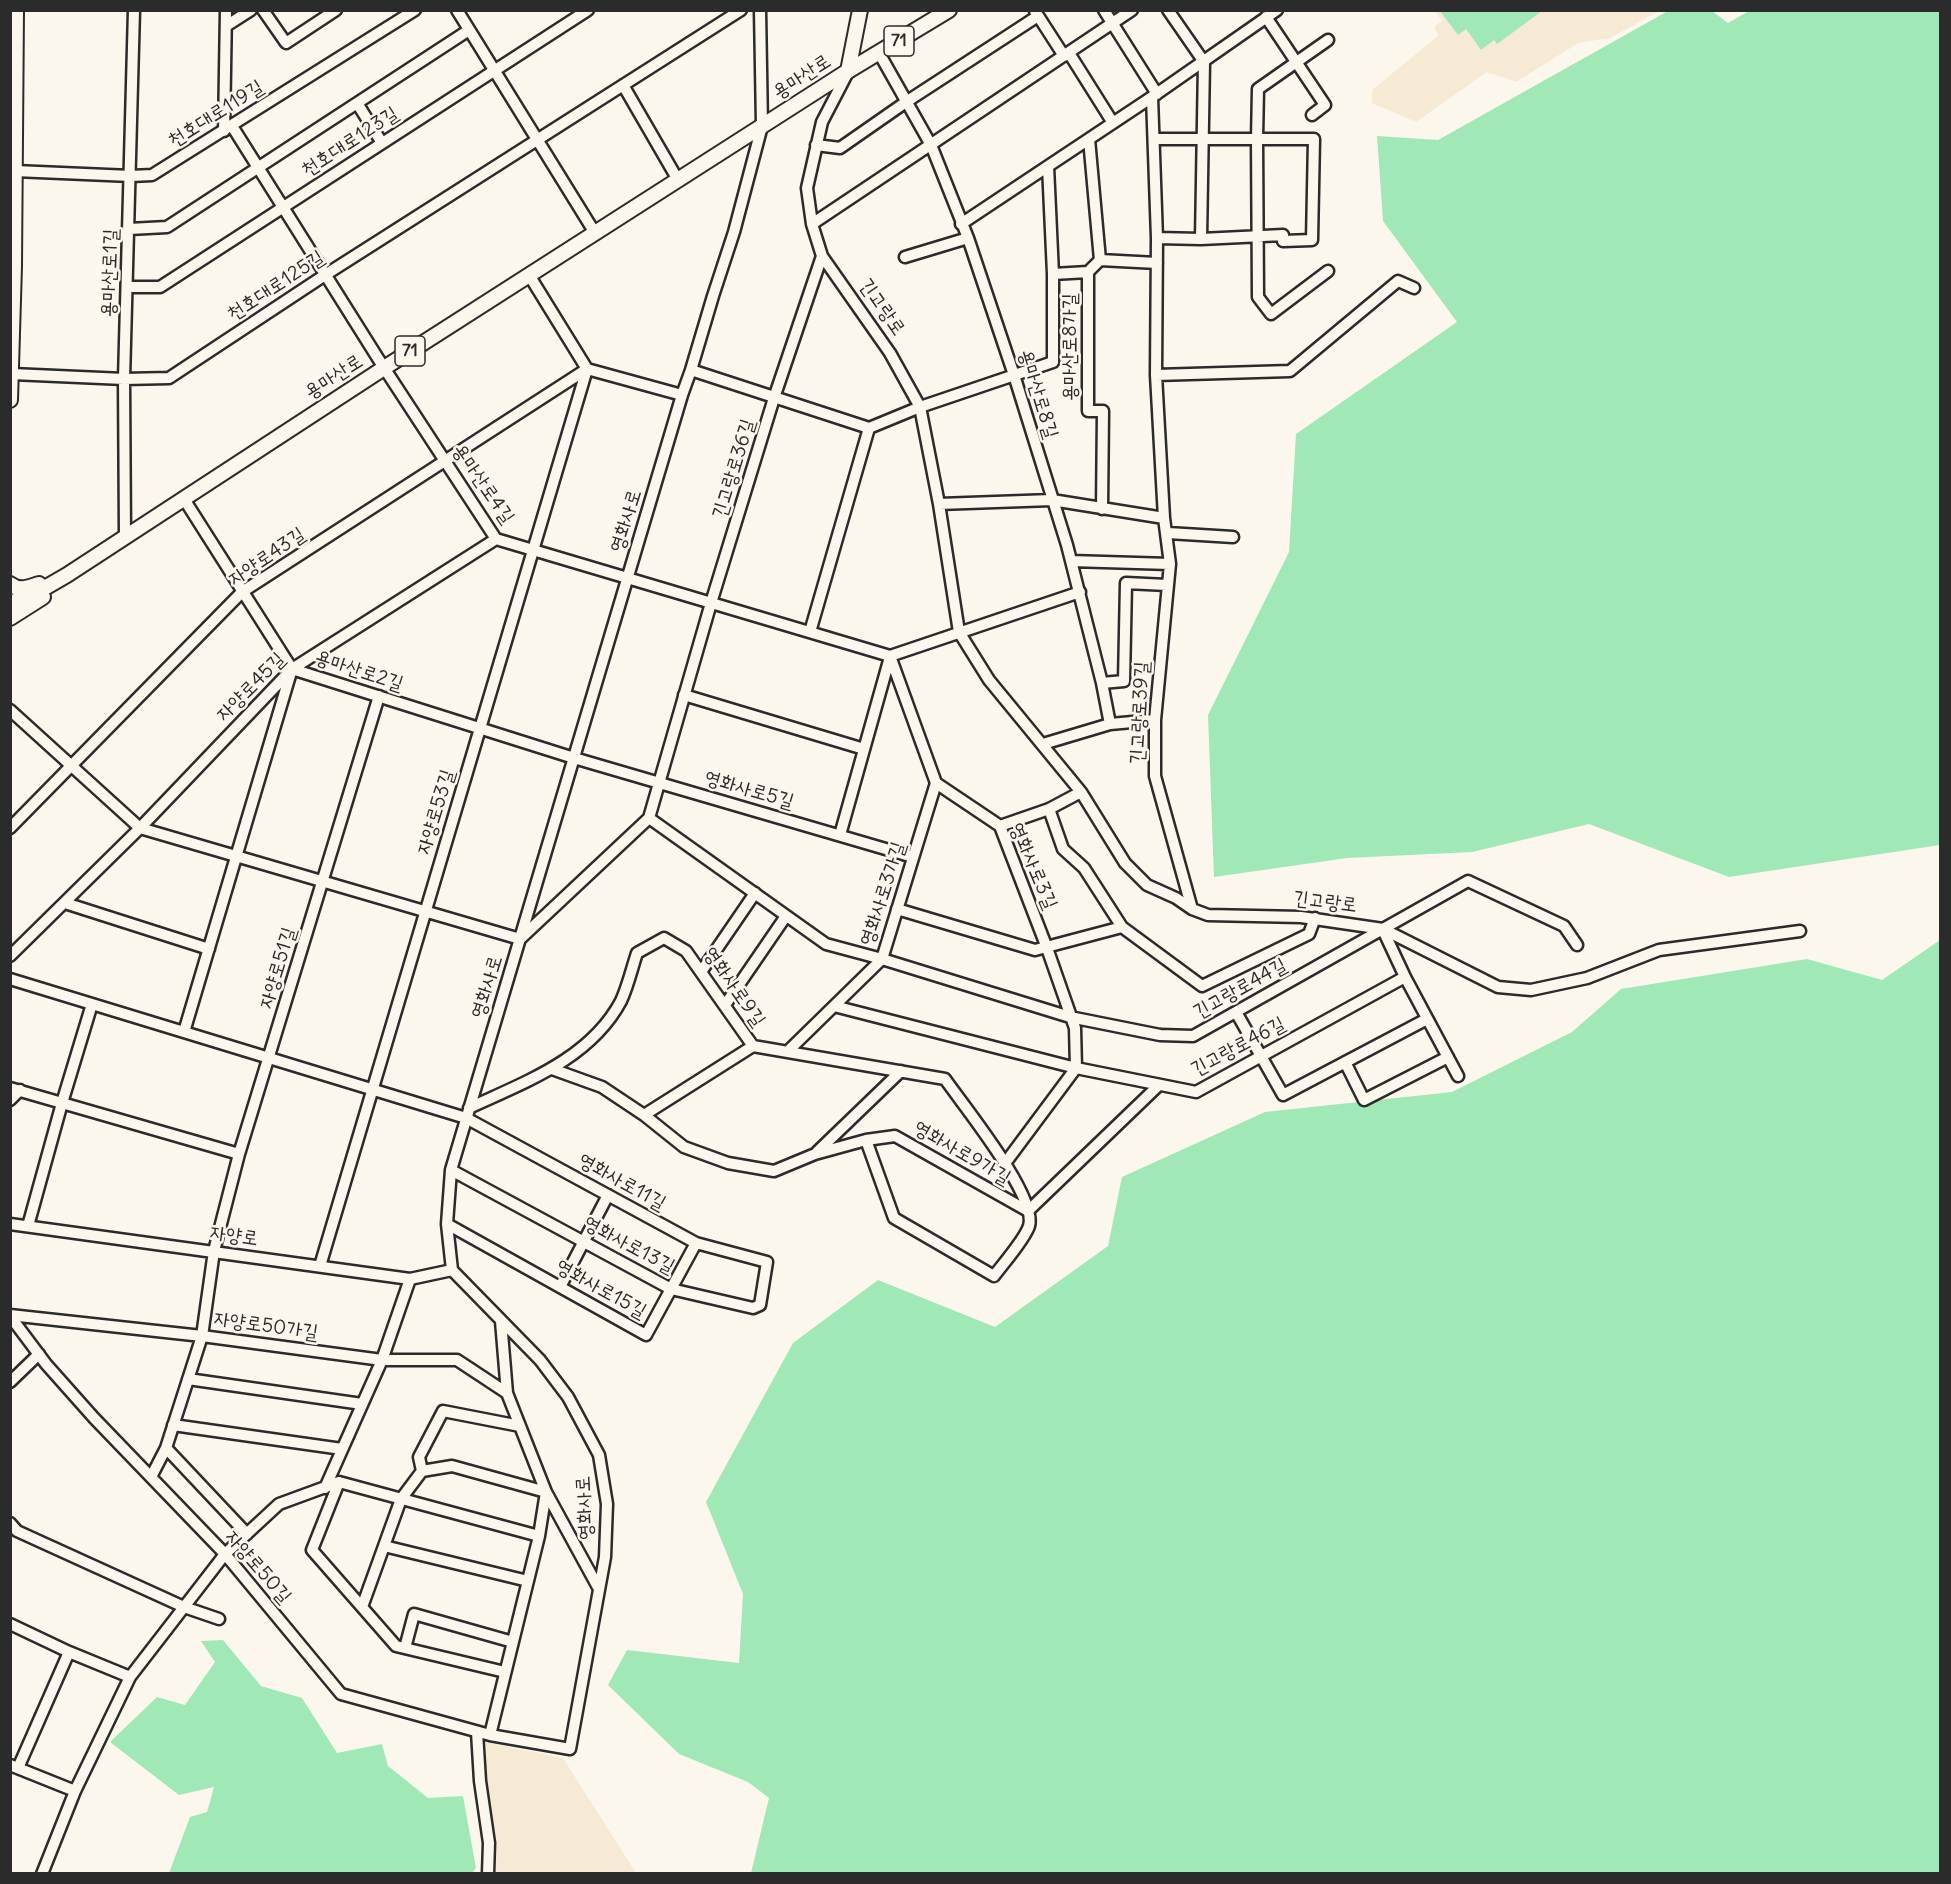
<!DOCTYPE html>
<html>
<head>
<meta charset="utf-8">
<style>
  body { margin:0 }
  #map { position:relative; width:1951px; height:1884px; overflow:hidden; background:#fbf7ec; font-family:Delius,sans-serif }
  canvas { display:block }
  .frame { position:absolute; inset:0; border:12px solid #2b2b2b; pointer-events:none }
</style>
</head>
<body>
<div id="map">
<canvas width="1951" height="1884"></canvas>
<div class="frame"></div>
</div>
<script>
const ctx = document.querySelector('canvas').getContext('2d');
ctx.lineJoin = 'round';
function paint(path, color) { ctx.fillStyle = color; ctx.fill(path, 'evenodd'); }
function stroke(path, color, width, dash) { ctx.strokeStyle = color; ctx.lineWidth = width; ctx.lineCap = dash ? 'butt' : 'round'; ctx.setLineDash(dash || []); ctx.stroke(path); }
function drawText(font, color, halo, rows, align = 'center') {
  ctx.font = font + ' Delius,"Poor Story",sans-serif'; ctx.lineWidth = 5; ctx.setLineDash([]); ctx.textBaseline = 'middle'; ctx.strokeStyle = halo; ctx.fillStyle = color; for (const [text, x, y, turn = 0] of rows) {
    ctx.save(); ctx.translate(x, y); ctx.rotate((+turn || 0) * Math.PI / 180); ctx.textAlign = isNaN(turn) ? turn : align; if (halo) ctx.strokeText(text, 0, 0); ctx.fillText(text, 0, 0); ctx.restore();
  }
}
paint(new Path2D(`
  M1435,11H1659L1610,38L1578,43L1516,82L1487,72L1416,122L1372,103V90L1439,35L1434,28L1442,20Z
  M486,1742L563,1758L636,1873H495L497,1844L486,1776Z`), '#f7ead5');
paint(new Path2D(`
  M1440,11L1541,10L1542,11L1497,44L1494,40L1481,50L1466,29L1458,35Z
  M1668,11H1712L1728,23L1749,11H1940V845L1729,877L1589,824L1472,852L1347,858L1214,877L1208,715L1289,552L1296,434L1457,322L1383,221L1377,136L1438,140Z
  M1940,940V1873H751L769,1798L748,1782L679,1754L608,1685L627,1650L739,1663L743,1594L706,1502L793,1343L878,1280L995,1327L1108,1246L1122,1177L1265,1112L1452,1092L1572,1032L1621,989L1807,959L1882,980Z
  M223,1640L261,1686L302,1698L337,1753L382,1744L388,1766L428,1798L463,1796L476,1868L472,1873H169L190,1817L207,1812L214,1787L179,1795L110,1742L157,1697L185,1705L215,1662L201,1641Z`), '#a0e8b6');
const minor = new Path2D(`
  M263,10L286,43L336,10
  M457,10L595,233
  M1104,10L1157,94
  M1168,10L1204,62L1201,239
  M1035,11L1064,56
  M1266,17L1325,105L1312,115
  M226,26L251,10
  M879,53L931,145L968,238L1014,375L1067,545L1102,683L1110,724
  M1069,53L1113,123
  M848,72L822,122L807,188L812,224L822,256L890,353L920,407L939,504L959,632L989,680L1081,792L1125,863L1147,885L1176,898L1192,909L1208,915L1301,917L1383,929L1498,987L1531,990L1587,978L1659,950L1800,931
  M623,85L678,180
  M1152,97L1157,238L1156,375L1164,518L1170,564L1155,720V776L1192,909
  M357,103L382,143
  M232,126L379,360L496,539L890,656L1080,592
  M224,131L226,10
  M1089,139L1100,260L1088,272V411H1103L1102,509
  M1155,139H1314L1312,240L1283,241V235L1201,239L1157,238
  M816,145L840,148L906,102L1038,16
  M15,171L131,176L152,175L415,10
  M812,224L1132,10
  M961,224L1152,97L1277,10
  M129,229L167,227L469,30
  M905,257L968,238
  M1100,260L1157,263
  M1328,271L1271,314L1258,297L1257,139L1258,89L1328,40
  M1053,274L1088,272
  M529,275L587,369L682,395
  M128,287H160L588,10
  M691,370L869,428
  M12,374L124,379L169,378L325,275L741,10
  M1156,375L1290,371L1398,281L1414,288
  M869,428L920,407L1053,362V274L1048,166
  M184,499L292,669L574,758L913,857
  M939,504L1052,500L1164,518
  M1168,533L1233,537
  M125,537L124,379L134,10
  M1071,561L1170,564
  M810,632L869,428
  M890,656L936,783L1000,826L1047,948L1075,1028L1076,1068L1006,1162
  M1102,683L1124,681L1126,583L1167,585
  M684,695L864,749
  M10,710L140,828L520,939L649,818
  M1043,744L1110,724L1155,720
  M1049,809L1063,849L1084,868L1122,927L1202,986L1309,934L1315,918
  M649,818L826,944L882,959L1070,1017L1160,1035L1193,1036L1468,881L1564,926L1577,945
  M649,818L711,603L774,398L822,256
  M1000,826L1049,809L1081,792
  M10,828L242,592L587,369
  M840,835L890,657
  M65,903L209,949
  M897,909L1035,950L1122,927
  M1383,930L1405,977L1458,1076
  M10,956L140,828L292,669L496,539
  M701,972L755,893
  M10,979L466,1118L696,1243L767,1262L760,1305L753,1308L671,1289L451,1170
  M725,1005L786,916
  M834,1006L1076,1068L1196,1092L1405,977
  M1236,1012L1283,1095L1427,1019
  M184,1032L291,672
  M787,1052L882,959L936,783
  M1345,1062L1364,1100L1448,1057
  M552,1069L602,1087L644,1115L684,1147L728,1163L774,1171L815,1154L866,1140L895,1136L1028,1211
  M10,1088L239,1154
  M10,1100L20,1090
  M469,1108C525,1082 590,1059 621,1001C628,986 632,968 637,953L664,938L686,951L753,1046L945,1079C963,1105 1038,1197 1029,1226C1025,1239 1003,1264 994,1276L894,1218L866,1140
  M644,1115L753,1046
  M817,1152L901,1071
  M1028,1211L1159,1085
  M10,1224L410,1279L452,1270
  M447,1224L646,1335L696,1243
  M28,1226L62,1103L92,1004
  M320,1266L587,369
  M560,1287L608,1195
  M10,1315L202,1336L382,1360H457L507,1393
  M10,1316L46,1364L94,1418L225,1554L341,1694L490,1735L570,1749L605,1557L607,1504L599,1455L568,1397L540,1360L452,1270L447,1224L451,1170L682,395L691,370L713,296L734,232L762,126L760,10
  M501,1321L507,1393L546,1492L599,1589
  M188,1379L362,1404
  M10,1382L39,1354
  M173,1425L342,1449
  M166,1448L247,1534
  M422,1471L419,1457L443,1411L520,1426
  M151,1477L166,1448L202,1336L214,1251L239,1154L379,696
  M339,1482L312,1550L396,1646L505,1672
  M339,1482L539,1536
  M325,1488L382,1360L410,1279
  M10,1523L17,1531L184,1607L219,1619
  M384,1546L528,1581
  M362,1607L401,1499L422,1471L452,1466L546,1492L539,1536L490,1735
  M10,1624L69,1652L130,1677
  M405,1648L414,1614L513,1642
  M477,1732L480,1781L489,1843L488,1874
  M10,1765L75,1791
  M18,1768L69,1652
  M42,1874L75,1791L130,1677L225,1554L279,1504L339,1482`);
const major = new Path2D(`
  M848,71L860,10
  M10,400L14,266L16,10
  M10,584C20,592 29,587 39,584
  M10,603L36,593L67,575L384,368L848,71L949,10
  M10,618L43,597`);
stroke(minor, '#2b2b2b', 15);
stroke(major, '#2b2b2b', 18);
stroke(minor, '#fbf7ec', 10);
stroke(major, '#fbf7ec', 14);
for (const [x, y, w] of [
  [899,41,30],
  [410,351,30]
]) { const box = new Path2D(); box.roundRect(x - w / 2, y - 15, w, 30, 4.5); ctx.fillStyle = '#fbf7ec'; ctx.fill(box); stroke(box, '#2b2b2b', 1.5); }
drawText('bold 18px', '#2b2b2b', null, [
  ["71",899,41],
  ["71",410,351]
]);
drawText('20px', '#2b2b2b', '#fbf7ec', [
  ["용마산로",802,77,-33],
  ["천호대로119길",216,114,-32],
  ["천호대로123길",350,142,-33],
  ["용마산로1길",110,273,-88],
  ["천호대로125길",276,286,-33],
  ["긴고랑로",882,307,55],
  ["용마산로8가길",1070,347,-90],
  ["용마산로",334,377,-33],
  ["용마산로8길",1038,394,73],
  ["긴고랑로36길",734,469,-73],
  ["용마산로4길",483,484,55],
  ["영화사로",626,521,-73],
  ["자양로43길",267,557,-34],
  ["용마산로2길",359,671,18],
  ["자양로45길",251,687,-45],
  ["긴고랑로39길",1140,713,-87],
  ["영화사로5길",749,790,16],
  ["자양로53길",436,812,-73],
  ["영화사로3길",1033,866,67],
  ["영화사로3가길",883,894,-72],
  ["긴고랑로",1325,902,7],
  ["자양로51길",278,968,-73],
  ["영화사로",487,987,-73],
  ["영화사로9길",734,987,55],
  ["긴고랑로44길",1240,989,-29],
  ["긴고랑로46길",1238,1047,-28],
  ["영화사로9가길",962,1153,30],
  ["영화사로11길",622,1182,29],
  ["자양로",234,1236,8],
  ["영화사로13길",629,1245,28],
  ["영화사로15길",601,1289,29],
  ["자양로50가길",266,1326,8],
  ["영화사로",585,1508,-93],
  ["자양로50길",258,1567,49]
]);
</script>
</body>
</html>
